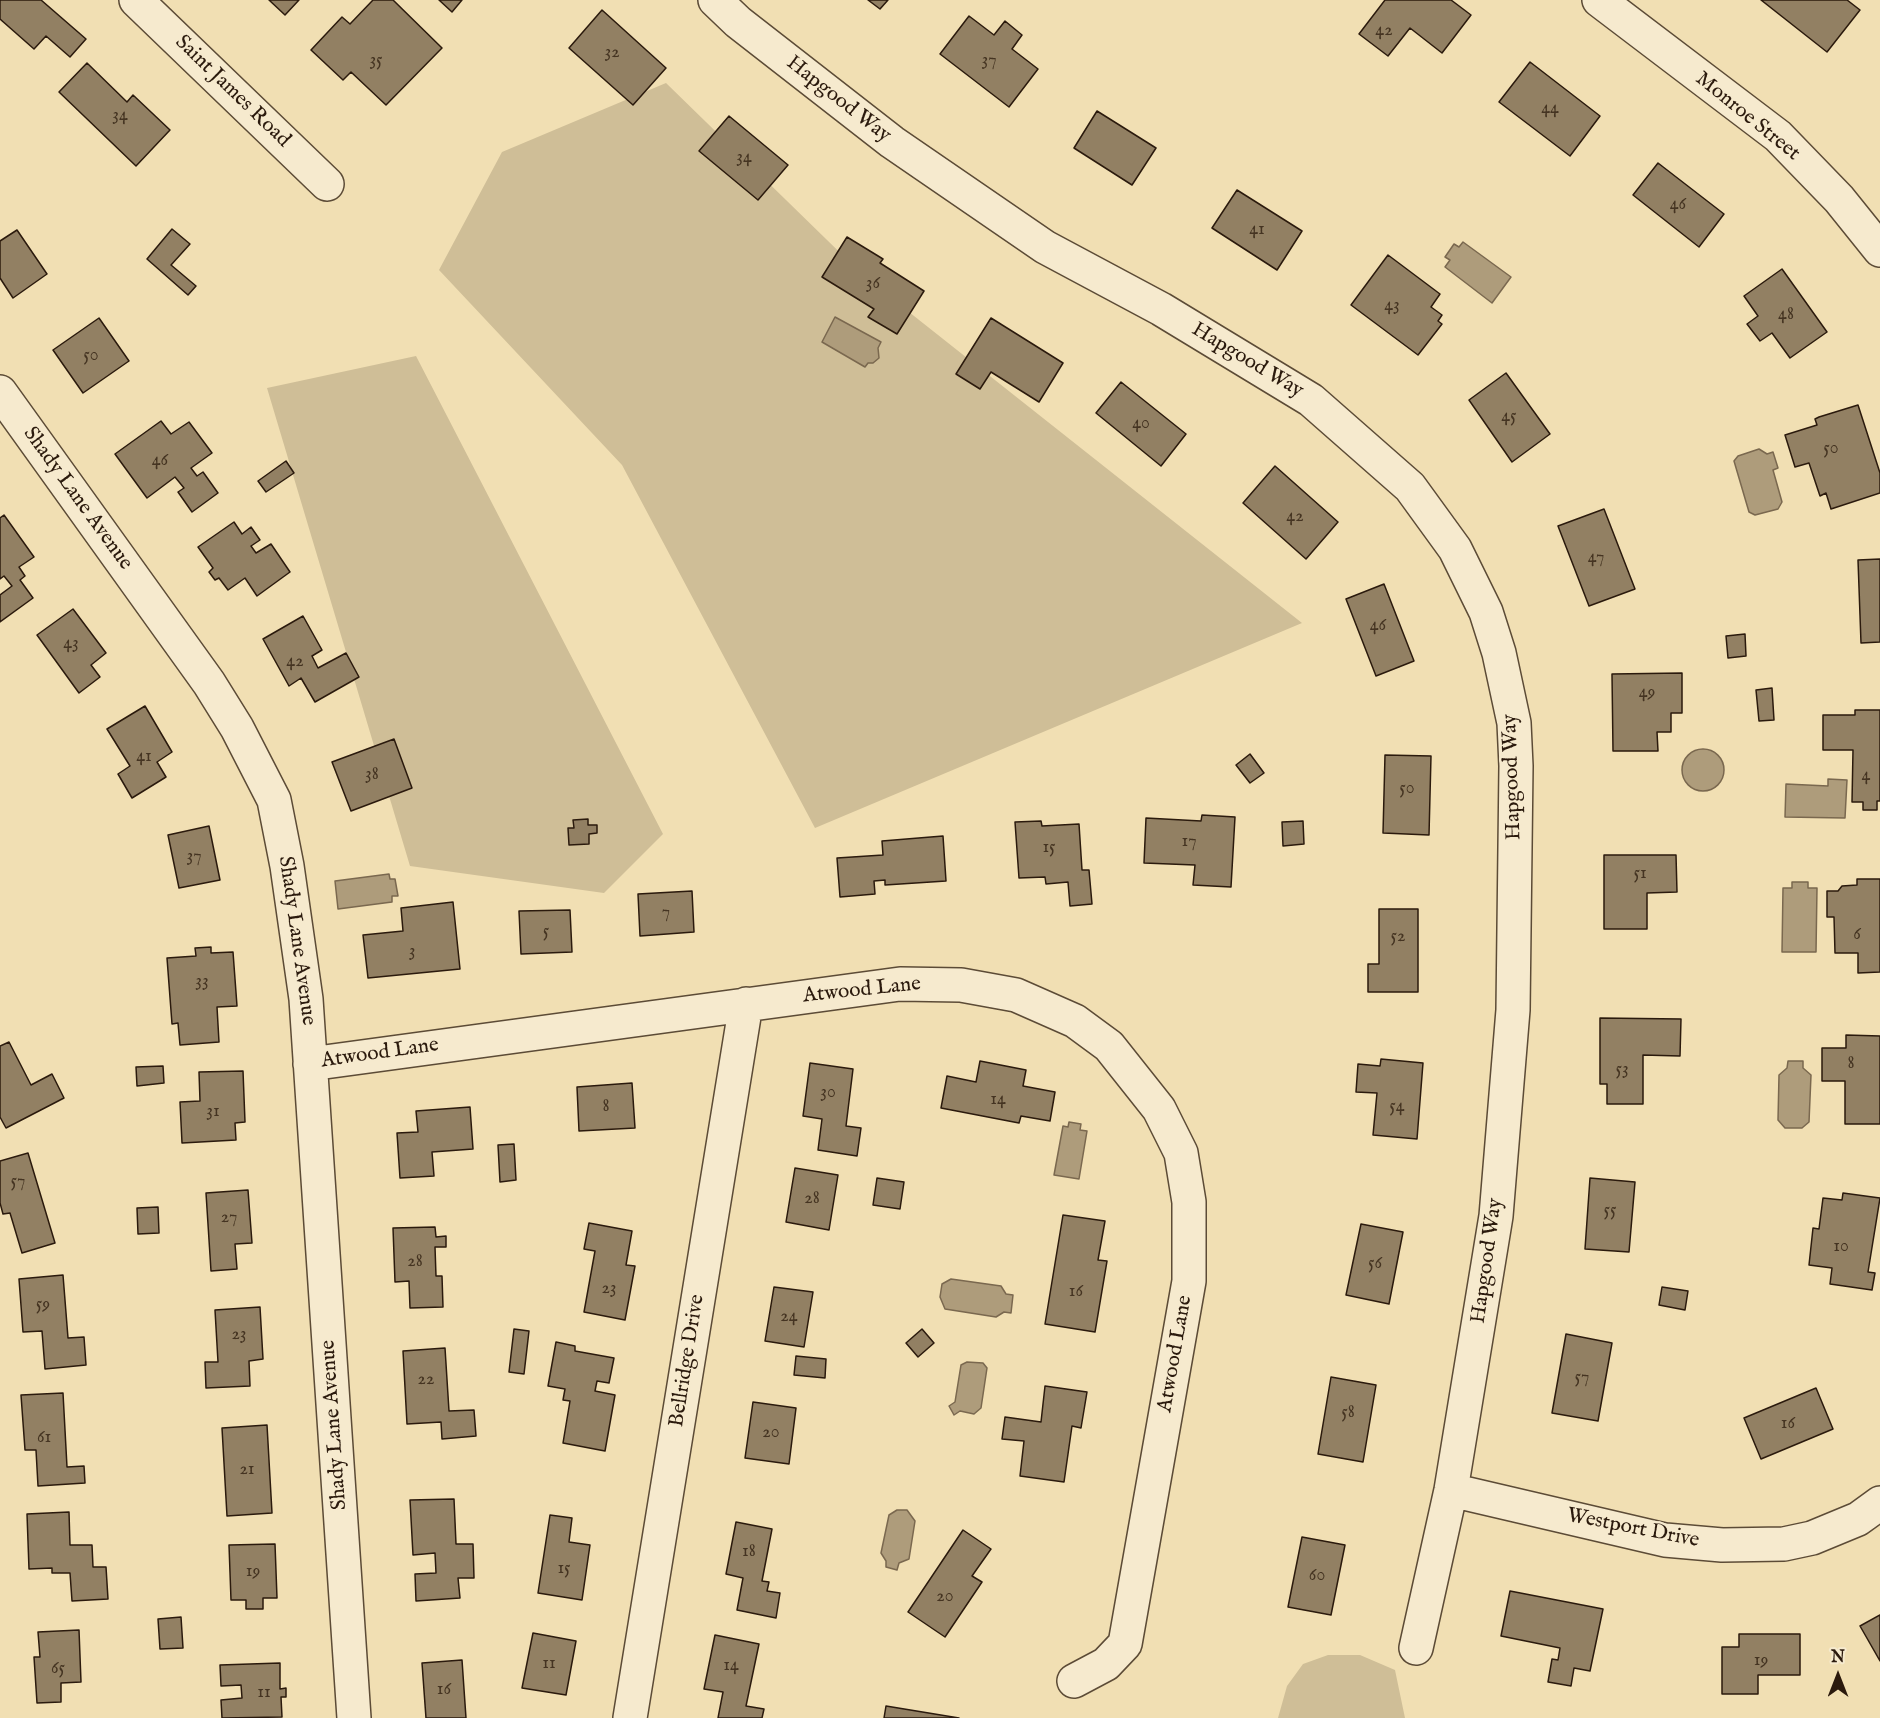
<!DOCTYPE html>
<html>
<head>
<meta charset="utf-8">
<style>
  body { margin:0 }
  #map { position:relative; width:1880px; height:1718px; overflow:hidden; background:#f1dfb3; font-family:"IM FELL English",serif }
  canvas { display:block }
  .north { position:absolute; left:1808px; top:1646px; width:60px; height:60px; -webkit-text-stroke:4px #f6eace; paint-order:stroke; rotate:0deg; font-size:16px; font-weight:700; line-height:24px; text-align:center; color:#2b1a0d }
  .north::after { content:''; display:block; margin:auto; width:21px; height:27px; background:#2b1a0d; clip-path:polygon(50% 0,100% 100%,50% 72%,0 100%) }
</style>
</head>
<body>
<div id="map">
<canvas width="1880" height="1718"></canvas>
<div class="north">N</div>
</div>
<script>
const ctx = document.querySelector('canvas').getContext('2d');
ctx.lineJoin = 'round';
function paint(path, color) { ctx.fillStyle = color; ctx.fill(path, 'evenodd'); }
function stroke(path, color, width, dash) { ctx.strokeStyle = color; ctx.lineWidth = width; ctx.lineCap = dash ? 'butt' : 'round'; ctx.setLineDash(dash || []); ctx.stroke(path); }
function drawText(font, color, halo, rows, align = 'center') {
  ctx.font = font + ' "IM FELL English",serif'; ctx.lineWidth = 4.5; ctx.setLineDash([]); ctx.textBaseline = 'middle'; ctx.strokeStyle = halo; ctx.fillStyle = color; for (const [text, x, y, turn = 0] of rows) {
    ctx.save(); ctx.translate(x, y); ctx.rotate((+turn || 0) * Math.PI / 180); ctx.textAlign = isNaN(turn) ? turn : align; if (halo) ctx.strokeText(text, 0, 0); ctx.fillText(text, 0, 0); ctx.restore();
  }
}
paint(new Path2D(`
  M666,83L866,278L1302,623L815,828L622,465L439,270L502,152Z
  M416,356L663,834L604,893L410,866L267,388Z
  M1328,1655H1360L1395,1670L1405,1718H1278L1287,1686L1303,1664Z`), '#cfbe97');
const water = new Path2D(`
  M1463,242L1511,277L1492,303L1445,267L1450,260L1445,257L1454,244L1459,247Z
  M835,317L881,342L878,348L879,358L873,363H868L865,367L822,342Z
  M1759,449L1767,454L1773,452L1778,468L1773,470L1782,502L1778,509L1755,515L1749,512L1734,461L1738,456Z
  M1682 770a21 21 0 1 1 42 0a21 21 0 1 1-42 0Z
  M1828,779L1847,780L1845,818L1785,817L1786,784L1828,786Z
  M389,874L390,879H395L398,896H392V902L338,909L335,881Z
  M1792,882H1808V888H1817L1816,952H1782L1783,888H1792Z
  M1788,1061H1803V1068L1811,1075L1809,1122L1802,1128H1785L1778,1120L1779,1075L1787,1068Z
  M1069,1122L1081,1124L1080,1130L1087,1131L1079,1179L1054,1175L1063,1126L1068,1127Z
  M951,1279L1001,1286L1006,1294L1013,1295L1011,1313L1004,1312L996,1317L945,1309L940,1297L942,1284Z
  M967,1362L983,1363L987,1368L981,1408L974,1414L960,1411L954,1415L949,1406L955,1402L961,1365Z
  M897,1510H907L915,1521L909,1559L899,1563L897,1570L886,1567V1561L881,1553L889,1515Z`);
paint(water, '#ae9c7b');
stroke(water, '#7a684f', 1.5);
const building = new Path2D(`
  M0,0H41L86,39L70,57L46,36L34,49L0,19Z
  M269,0H299L285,15Z
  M373,0H393L442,48L386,105L351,72L343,80L311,50L342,17L350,24Z
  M439,0H462L452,12Z
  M868,0H888L880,9Z
  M1385,0H1451L1471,15L1442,53L1410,28L1388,56L1359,34Z
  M1761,0H1847L1860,10L1827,52Z
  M602,10L666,68L633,105L569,48Z
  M969,16L994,35L1005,21L1022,35L1012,49L1038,69L1009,107L940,54Z
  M1530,62L1600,116L1570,156L1499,102Z
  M87,63L127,102L133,95L170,130L136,166L59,92Z
  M1097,111L1156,148L1132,185L1074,148Z
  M729,116L788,165L758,200L699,151Z
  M1658,163L1724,214L1699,247L1633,195Z
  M1237,190L1302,231L1277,270L1212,228Z
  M172,229L190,244L171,265L196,286L188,295L147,259Z
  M17,230L47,274L13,298L0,278V241Z
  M847,237L883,259L880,263L924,291L897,334L868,317L874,309L822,277Z
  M1388,255L1440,294L1431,307L1442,315L1438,321L1442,324L1418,355L1351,305Z
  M1782,269L1827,332L1790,358L1772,333L1760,341L1747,324L1758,316L1744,296Z
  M99,318L129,361L83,393L53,350Z
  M991,318L1063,363L1039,402L991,372L980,389L956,374Z
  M1506,373L1550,434L1512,462L1469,400Z
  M1121,382L1186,434L1161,466L1096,413Z
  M1858,405L1880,473V493L1831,509L1826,493L1820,496L1809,463L1795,467L1785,435L1817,425L1815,419L1819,417Z
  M161,421L171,434L189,422L212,453L191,468L197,476L203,472L218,493L192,512L178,492L184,488L175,477L147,498L115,454Z
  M286,461L294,473L266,492L258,481Z
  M1275,466L1338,522L1306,559L1243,503Z
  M1604,509L1635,589L1589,606L1558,526Z
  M4,515L34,557L19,567L25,576L20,580L33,598L0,622V595L12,586L4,576L0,579V518Z
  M234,522L242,534L251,527L260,540L251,546L256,553L271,544L290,572L257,596L245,578L228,590L219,578L215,580L209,572L213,568L198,547Z
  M1880,559V642L1861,643L1858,560Z
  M1384,584L1414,661L1376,676L1346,599Z
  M73,609L106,653L91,665L100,677L79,693L37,635Z
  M303,616L322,650L312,656L318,668L346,653L359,677L315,702L301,678L289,686L263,639Z
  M1745,634L1746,656L1728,658L1726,636Z
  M1682,673V713H1671V732H1657L1658,751H1613L1612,674Z
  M1772,688L1774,720L1759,721L1756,690Z
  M145,706L172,752L157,762L166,777L132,798L118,774L130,766L107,729Z
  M1855,710H1880V801H1877V810H1863V802H1852L1853,750H1823V715H1855Z
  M394,739L412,788L351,811L332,762Z
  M1250,754L1264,773L1250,783L1236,765Z
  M1385,755L1431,756L1429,835L1383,833Z
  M1202,815L1235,817L1231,887L1193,885L1195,865L1144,863L1146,818L1201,821Z
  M588,819V825H597V833L589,834V844L569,845L568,828H574L573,820Z
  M1041,821L1042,826L1079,824L1082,870H1089L1092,904L1070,906L1068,882L1046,884L1045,877L1019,878L1015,822Z
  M1303,821L1304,844L1283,846L1282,822Z
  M209,826L220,880L179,888L168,835Z
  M943,836L946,881L885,885V880L874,881L875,894L840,897L837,858L883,855L882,841Z
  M1604,855H1676L1677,892L1647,893V929H1604Z
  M1857,879H1880V972L1858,973V953H1835L1834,917H1827V891H1838L1842,886L1857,885Z
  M692,891L694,932L640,936L638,894Z
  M453,902L460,969L368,978L363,935L403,931L401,908Z
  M1379,909H1418V992H1368V964H1379Z
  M570,910L572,952L521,954L519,911Z
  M211,947V953L233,952L237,1006L217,1007L219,1042L180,1045L178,1023L172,1024L167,958L196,956L195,948Z
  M1600,1018L1681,1019L1680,1056L1643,1055V1104H1607V1084H1600Z
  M1846,1035L1880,1036V1124H1845V1081H1822V1048H1846Z
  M9,1042L31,1085L52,1074L64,1098L6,1128L0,1117V1046Z
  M1381,1059L1423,1063L1417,1139L1373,1135L1377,1093L1356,1092L1358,1064L1380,1066Z
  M980,1061L1026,1070L1023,1086L1055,1092L1050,1121L1021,1116L1019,1123L941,1108L947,1076L976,1082Z
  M810,1063L853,1069L846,1126L861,1128L857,1156L818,1150L822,1119L803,1116Z
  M163,1066L164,1083L137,1086L136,1067Z
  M243,1071L245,1122L235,1123L236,1140L182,1143L180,1102L200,1101L199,1072Z
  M632,1083L635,1128L579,1131L577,1087Z
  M470,1107L473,1149L432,1152L434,1176L400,1178L397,1133L418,1132L416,1111Z
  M514,1144L516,1180L500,1182L498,1145Z
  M28,1153L55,1243L22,1253L10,1213L3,1214L0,1203V1161Z
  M795,1168L838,1175L829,1230L786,1222Z
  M877,1178L904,1182L900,1209L873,1205Z
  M1590,1178L1635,1182L1629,1252L1585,1249Z
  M248,1190L252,1243L235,1244L237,1269L211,1271L206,1193Z
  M1843,1193L1880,1198L1868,1272L1875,1273L1872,1290L1830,1284L1832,1268L1809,1265L1813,1228L1819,1229L1823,1198L1842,1200Z
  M158,1207L159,1233L138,1234L137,1208Z
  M1063,1215L1105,1221L1098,1260L1107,1261L1095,1332L1045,1324Z
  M589,1223L632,1231L626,1265L635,1266L625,1320L584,1312L595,1251L584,1249Z
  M1361,1224L1403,1232L1389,1304L1346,1295Z
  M435,1227L436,1237L446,1236V1247H435L436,1276H442L443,1307L410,1308L409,1281L395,1282L393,1228Z
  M63,1275L68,1338L84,1337L86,1365L45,1369L42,1331L23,1332L19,1279Z
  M774,1287L813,1292L804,1347L765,1341Z
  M1662,1287L1688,1291L1685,1310L1659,1305Z
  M260,1307L263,1359L249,1361L250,1386L206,1388L205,1362H218L215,1310Z
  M514,1329L529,1331L524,1374L509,1372Z
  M922,1329L934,1343L918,1357L906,1343Z
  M1566,1334L1612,1343L1598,1421L1552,1413Z
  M556,1342L575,1346V1351L614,1358L609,1383L597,1381L595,1391L615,1395L605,1451L563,1443L570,1401L563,1400L565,1389L548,1386Z
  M445,1348L449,1411L474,1410L476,1436L442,1439L441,1422L407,1424L403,1351Z
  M796,1356L826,1359L825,1378L794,1375Z
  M1331,1377L1376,1385L1363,1462L1318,1454Z
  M1045,1386L1087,1392L1081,1428L1072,1426L1064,1482L1020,1476L1024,1441L1002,1439L1005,1417L1041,1422Z
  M1816,1388L1833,1429L1761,1459L1744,1418Z
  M63,1393L67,1467L84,1466L85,1483L38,1486L36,1450H25L21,1395Z
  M753,1402L796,1408L789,1464L745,1458Z
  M267,1425L272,1513L227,1516L222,1428Z
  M454,1499L456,1544H473L474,1578H458L460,1598L416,1601L415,1574L436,1573L435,1553L413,1555L410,1500Z
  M69,1512L70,1545H92L93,1567H106L108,1599L72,1601L70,1573H52V1568L29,1569L27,1514Z
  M550,1515L572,1518L569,1542L590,1545L582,1600L538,1593Z
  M736,1522L772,1529L762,1581L769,1582L767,1591L780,1593L776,1618L737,1610L743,1578L726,1574Z
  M963,1530L991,1549L972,1576L982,1582L945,1637L908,1612Z
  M1302,1537L1345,1545L1331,1615L1288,1607Z
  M275,1544L277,1598H263V1609H246V1600H231L229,1545Z
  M1510,1591L1603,1609L1590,1671L1574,1668L1571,1686L1548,1682L1552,1659L1558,1660L1560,1648L1501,1636Z
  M1880,1615V1661L1860,1626Z
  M181,1617L183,1648L160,1649L158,1619Z
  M79,1630L81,1682L61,1683V1702L37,1703L34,1657H40L38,1632Z
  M533,1633L576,1641L566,1695L522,1688Z
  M1739,1634H1800V1675H1758V1694H1722V1647H1739Z
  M715,1635L759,1644L746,1706L764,1709L762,1718H718L723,1692L704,1689Z
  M462,1660L466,1718H426L422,1663Z
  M280,1663V1689L286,1688V1697H281L282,1717L222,1718L221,1700L242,1698L241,1685L221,1686L220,1665Z
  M886,1706L959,1718H884Z`);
paint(building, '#928063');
stroke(building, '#2b1a0d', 1.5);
const minor = new Path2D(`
  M136,0L327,184
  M715,0L738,22L892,142L1045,247L1161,309L1311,400L1410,487L1455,549L1486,612L1499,653L1514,723L1516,766L1513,1010L1496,1216L1451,1490L1416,1648
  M1599,0L1778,136L1839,199L1880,250
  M0,392L209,683L237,728L274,800L287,866L306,999L354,1718
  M310,1064L900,984L961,985L1016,995L1075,1021L1109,1046L1159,1109L1181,1153L1189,1202V1281L1125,1644L1106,1664L1074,1681
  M1451,1490L1665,1540L1722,1545L1784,1544L1812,1538L1858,1519L1880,1503
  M630,1718L746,1004`);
stroke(minor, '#5c4b36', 36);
stroke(minor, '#f6eace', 33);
drawText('18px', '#453422', null, [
  ["42",1384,31],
  ["32",612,53],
  ["35",376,61],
  ["37",989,61],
  ["44",1550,109],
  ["34",120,116],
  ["34",744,158],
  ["46",1678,205],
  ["41",1257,230],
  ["36",873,284],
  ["43",1392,306],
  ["48",1786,315],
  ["50",91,356],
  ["45",1509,417],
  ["40",1141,424],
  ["50",1831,449],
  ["46",160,461],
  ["42",1295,517],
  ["47",1596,558],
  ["46",1378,626],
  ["43",71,644],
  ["42",295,662],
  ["49",1647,693],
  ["41",144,757],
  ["38",372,775],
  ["4",1866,776],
  ["50",1407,789],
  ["17",1189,842],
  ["15",1049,848],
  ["37",194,857],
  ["51",1640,874],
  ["7",666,913],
  ["5",546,932],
  ["6",1857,935],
  ["52",1398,937],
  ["3",412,952],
  ["33",202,982],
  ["8",1851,1064],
  ["53",1622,1070],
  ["30",828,1093],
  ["14",998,1100],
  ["8",606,1107],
  ["54",1397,1107],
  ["31",213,1112],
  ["57",18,1182],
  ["28",812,1199],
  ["55",1610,1211],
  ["27",229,1218],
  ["10",1841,1247],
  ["28",415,1262],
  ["56",1375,1264],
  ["23",609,1289],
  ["16",1076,1292],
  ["59",43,1305],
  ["24",789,1317],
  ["23",239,1335],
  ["57",1582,1378],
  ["22",426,1380],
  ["58",1348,1413],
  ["16",1788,1424],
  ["20",771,1433],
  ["61",44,1438],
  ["21",247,1470],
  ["18",749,1552],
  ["15",564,1569],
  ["19",253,1572],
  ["60",1317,1576],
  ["20",945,1597],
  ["19",1761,1661],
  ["11",549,1664],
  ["14",731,1666],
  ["65",58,1669],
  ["16",444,1690],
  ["11",264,1693]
]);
drawText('21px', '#2b1a0d', '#f6eace', [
  ["Saint James Road",232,92,44],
  ["Hapgood Way",838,100,38],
  ["Monroe Street",1747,117,39],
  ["Hapgood Way",1247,361,31],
  ["Shady Lane Avenue",77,499,54],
  ["Hapgood Way",1513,777,-92],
  ["Shady Lane Avenue",296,941,82],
  ["Atwood Lane",862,991,-6],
  ["Atwood Lane",380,1054,-8],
  ["Hapgood Way",1488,1261,-82],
  ["Atwood Lane",1176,1354,-80],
  ["Bellridge Drive",688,1361,-81],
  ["Shady Lane Avenue",335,1425,-94],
  ["Westport Drive",1633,1529,11]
]);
</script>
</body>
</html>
